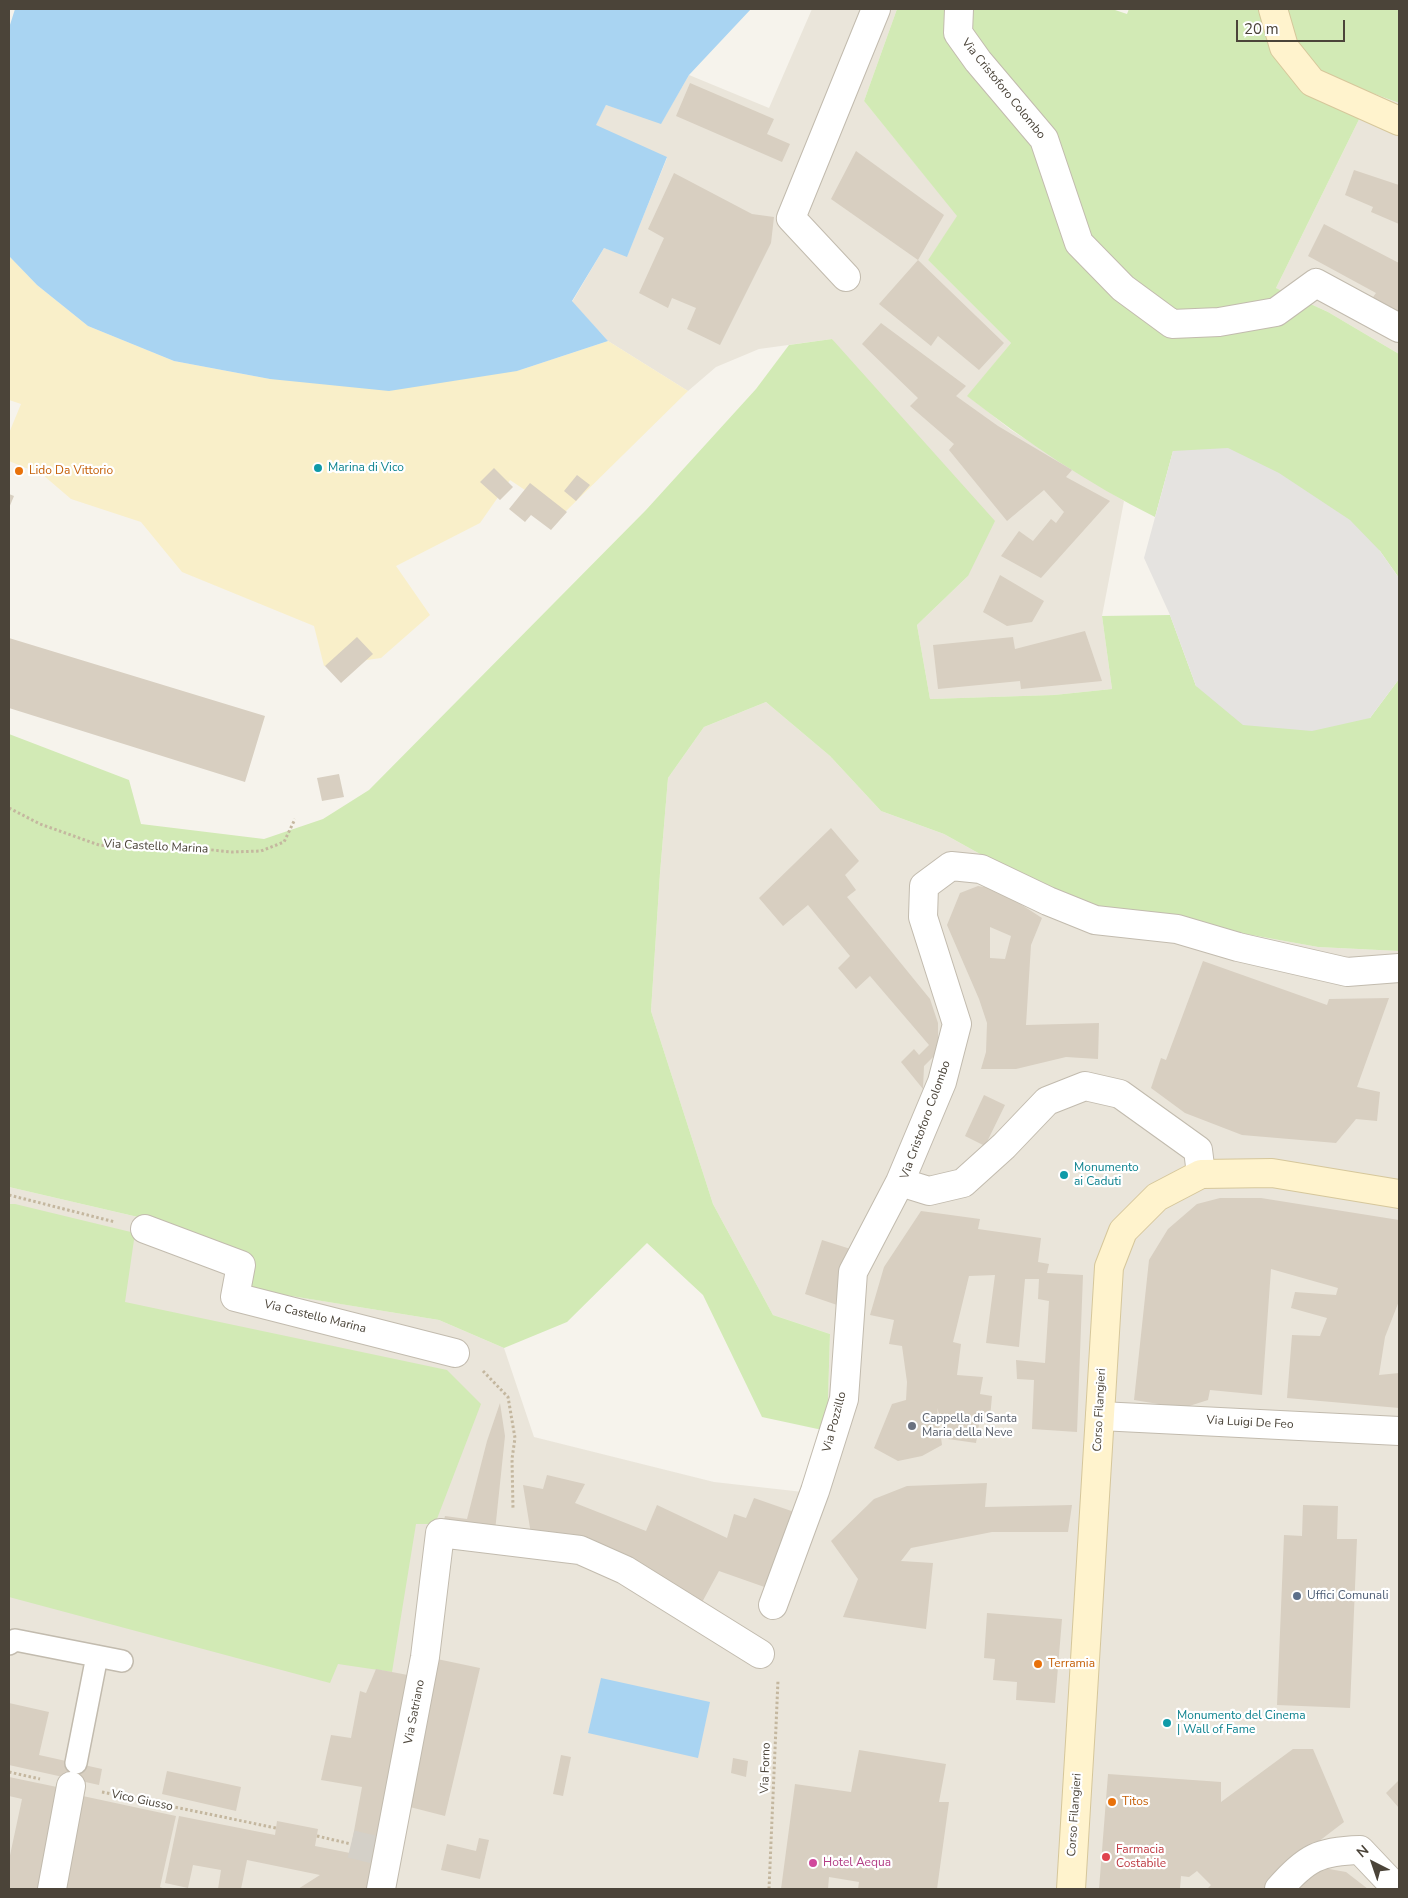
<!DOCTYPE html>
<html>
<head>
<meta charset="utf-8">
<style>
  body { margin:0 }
  #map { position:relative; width:1408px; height:1898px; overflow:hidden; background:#f6f3ec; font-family:"Nunito Sans",sans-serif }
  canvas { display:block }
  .frame { position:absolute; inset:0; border:10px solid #4b4439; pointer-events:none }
  .north { position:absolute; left:1348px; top:1838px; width:50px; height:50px; -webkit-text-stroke:4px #fff; paint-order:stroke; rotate:319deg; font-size:14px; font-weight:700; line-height:20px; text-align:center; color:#4b4439 }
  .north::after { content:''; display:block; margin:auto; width:18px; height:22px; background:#4b4439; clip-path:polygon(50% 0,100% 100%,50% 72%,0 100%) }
  .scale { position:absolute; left:1236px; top:20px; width:109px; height:22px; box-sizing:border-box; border:2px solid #4b4439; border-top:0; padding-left:6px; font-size:15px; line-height:18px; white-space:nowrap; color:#4b4439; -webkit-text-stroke:4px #fff; paint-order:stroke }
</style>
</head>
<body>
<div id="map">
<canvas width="1408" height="1898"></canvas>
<div class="frame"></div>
<div class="north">N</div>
<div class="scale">20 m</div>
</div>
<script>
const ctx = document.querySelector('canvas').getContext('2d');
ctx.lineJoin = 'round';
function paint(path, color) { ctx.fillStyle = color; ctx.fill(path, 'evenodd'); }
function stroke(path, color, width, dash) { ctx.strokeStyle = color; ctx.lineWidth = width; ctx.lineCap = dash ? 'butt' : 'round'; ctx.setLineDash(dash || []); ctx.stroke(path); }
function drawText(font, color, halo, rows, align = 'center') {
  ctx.font = font + ' "Nunito Sans",sans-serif'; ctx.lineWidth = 4.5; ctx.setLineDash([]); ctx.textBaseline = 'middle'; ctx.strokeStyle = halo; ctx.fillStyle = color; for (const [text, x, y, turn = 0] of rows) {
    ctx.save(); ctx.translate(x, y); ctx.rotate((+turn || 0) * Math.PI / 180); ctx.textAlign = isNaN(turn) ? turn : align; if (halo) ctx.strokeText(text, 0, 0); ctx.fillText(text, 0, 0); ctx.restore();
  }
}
paint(new Path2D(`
  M812,9H897L864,101L958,216L928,260L1011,343L968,396L1011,430L1124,501L1102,616L1112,689L1054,695L930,699L917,625L968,576L832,339L759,349L716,367L688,391L608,341L572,302L604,248L627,256L667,158L595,126L606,105L661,123L689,75L769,108Z
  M1372,93L1399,103V354L1328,312L1276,288Z
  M766,702L830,756L881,811L944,834L1054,895L1173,916L1246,934L1318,947L1399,951V1889H9V1187L168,1224L249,1289L439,1320L504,1348L534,1437L714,1482L803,1492L827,1431L830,1334L773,1315L713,1204L651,1011L660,873L668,778L704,727Z`), '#eae5da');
paint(new Path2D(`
  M897,9H1112L1127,14L1129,9H1399V103L1372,93L1276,288L1328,312L1399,354V578L1380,551L1173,451L1155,517C1089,484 1026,442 967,396L1011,343L928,260L957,216L864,101Z
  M832,339L995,521L968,576L917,625L930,699L1054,695L1112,689L1102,616L1170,615L1196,686L1370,718L1399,679V951L1318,947L1246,934L1173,916L1115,911L1054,895L944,834L881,811L830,756L766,702L704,727L668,778L660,873L651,1011L713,1204L773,1315L830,1334L827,1431L762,1417L703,1295L647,1243L567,1322L504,1348L439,1320L248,1289L168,1224L9,1187V734L129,780L141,824L264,839L323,819L369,790L646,510L756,389L789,345Z
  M9,1204H15L135,1233L125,1302L447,1370L481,1404L435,1524H416L392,1672L338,1664L330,1683L9,1597Z`), '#d2eab5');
paint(new Path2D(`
  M9,256L37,285L88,326L174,361L270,379L517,371L608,341L688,391L562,515L510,480L480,523L396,566L430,615L381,658L324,666L314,626L182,572L141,522L71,499L43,475L9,461V433L21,404L9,400Z`), '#f9efc9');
paint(new Path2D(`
  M1228,448L1279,473L1350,520L1380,551L1399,578V679L1370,718L1312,731L1243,725L1196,686L1170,615L1144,558L1173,451Z`), '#e5e3e0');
paint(new Path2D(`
  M15,9H751L689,75L661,124L606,105L596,125L667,157L627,257L604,248L572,301L608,341L517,371L389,391L270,379L174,361L88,326L37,285L9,256V28Z
  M601,1678L710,1702L698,1758L588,1733Z`), '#a9d4f2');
paint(new Path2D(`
  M690,83L774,119L767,134L790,144L782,162L676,116Z
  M856,151L944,215L918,260L831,199Z
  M1354,170L1399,185V224L1371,212L1373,207L1345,195Z
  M674,173L752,214L774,217L771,243L720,345L687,329L696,308L672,298L668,308L639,293L664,238L648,229Z
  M1324,224L1399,263V315L1371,300L1376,293L1308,256Z
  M918,260L1004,343L979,370L938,336L931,346L879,304Z
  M881,323L966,386L956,396L998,426L1072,470L1066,477L1110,501L1041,578L1001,556L1019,531L1033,541L1051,519L1056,523L1064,512L1044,490L1007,521L949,450L954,444L910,406L918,398L862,344Z
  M494,468L513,487L500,500L480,482Z
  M577,475L590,485L576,501L564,491Z
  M530,483L567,512L551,530L531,515L525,522L509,509Z
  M9,494L14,496L9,508Z
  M1000,575L1044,601L1032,622L1007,626L983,612Z
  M1085,631L1102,681L1021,689L1020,681L938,689L933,645L1013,637L1015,649Z
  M357,637L373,654L341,683L325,666Z
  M9,638L265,716L245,782L9,708Z
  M339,774L344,797L322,801L317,778Z
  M831,828L859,861L845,875L856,890L847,897L930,999L938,1023V1052L924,1066L923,1089L901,1062L914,1049L919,1055L929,1045L870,976L856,989L838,968L850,956L808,905L783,926L759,898Z
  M978,886L997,889L1042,918L1031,945L1026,1025L1099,1023L1098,1059L1066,1057L1016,1069H981L986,1052L987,1023L979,999L947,925L960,893ZM990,927L1011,936L1005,959L990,958Z
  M1203,961L1327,1005L1329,999L1389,998L1357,1087L1380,1092L1377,1121L1356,1119L1336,1143L1242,1135L1185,1113L1151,1088L1161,1058L1166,1060Z
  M984,1095L1005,1105L985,1146L965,1136Z
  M1220,1198H1261L1399,1220V1301L1385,1337L1379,1375L1399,1373V1408L1287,1398L1292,1335L1320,1336L1327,1318L1291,1308L1295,1292L1336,1295L1338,1288L1271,1269L1262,1395L1210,1390L1208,1400L1183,1408L1134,1400L1149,1260L1168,1229L1197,1204Z
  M921,1211L980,1219L978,1229L1041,1238L1038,1262L1049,1264L1047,1273L1083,1275L1077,1432L1032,1429L1034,1380L1017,1379L1016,1360L1045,1363L1049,1301L1038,1299L1039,1279H1025L1019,1347L986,1343L995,1275L969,1276L953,1342L961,1344L957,1375L983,1377L980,1394L992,1396L990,1418H980L976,1443L948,1439L937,1408L942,1445L922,1456L898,1461L874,1448L892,1404L906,1400L907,1382L902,1346L889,1344L894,1320L870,1315L884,1267Z
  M822,1240L857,1251L840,1306L805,1294Z
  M500,1403L505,1436L495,1531L443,1524L445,1516L467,1519L487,1441Z
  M547,1475L585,1484L575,1503L646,1531L657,1505L727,1538L734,1514L746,1518L754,1498L800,1514L773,1590L719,1571L700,1606L531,1534L523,1485L543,1489Z
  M987,1483L985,1507L1072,1505L1068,1532H992L911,1548L901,1561L933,1563L926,1629L843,1617L858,1579L831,1541L874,1499L907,1486Z
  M1303,1505L1338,1506L1337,1539H1357L1350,1708L1277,1705L1284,1535L1302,1536Z
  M987,1613L1062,1619L1055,1703L1016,1700L1017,1682L993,1680L995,1659L984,1658Z
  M437,1659L480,1668L445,1816L406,1806Z
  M376,1669L413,1676L373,1889H298L320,1875L247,1860L241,1889H218L221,1870L193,1865L188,1888L165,1883L179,1816L275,1835L277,1821L318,1829L315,1846L350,1853L362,1787L321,1780L331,1735L351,1738L360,1691L366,1693Z
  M9,1703L49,1712L39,1755L102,1769L99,1785L9,1765Z
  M1293,1749H1313L1344,1822L1284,1868L1266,1889H1207L1211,1885L1197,1871L1189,1877L1181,1876L1180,1889H1099L1108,1774L1221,1782V1802Z
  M859,1750L946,1764L939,1802H949L937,1889H858L859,1882L829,1877L828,1889H781L795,1784L851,1792Z
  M561,1755L571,1757L563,1796L553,1794Z
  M733,1758L748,1761L746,1777L731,1773Z
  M167,1771L241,1787L236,1811L162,1794Z
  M9,1777L57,1787L38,1889H9V1860L22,1799L9,1796Z
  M1399,1780V1808L1386,1793Z
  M78,1795L176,1816L160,1887L165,1889H60Z
  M479,1838L489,1840L480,1879L441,1870L447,1844L476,1851Z
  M1318,1867L1346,1872L1368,1889H1303L1293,1883Z`), '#d8cfc1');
stroke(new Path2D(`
  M351,1844L380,1851`), '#d4d0c8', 28, [28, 14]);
const lane = new Path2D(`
  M9,1644L15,1640L122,1661
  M76,1763L97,1656`);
const street = new Path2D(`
  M959,9L958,33L978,61L1044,139L1079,243L1123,288L1172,324L1219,322L1276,312L1316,283L1399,328
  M846,277L791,218L876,9
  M1201,1174L1198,1150L1120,1094L1085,1086L1047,1101L1004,1146L963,1183L929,1191L900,1182L942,1082L957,1024L923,917L924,886L951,866L981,869L1048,901L1095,920L1177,929L1238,947L1347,972L1399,968
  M145,1229L241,1265L235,1297L455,1353
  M1100,1416L1399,1431
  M773,1605L815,1491L844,1399L853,1272L900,1182
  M52,1889L71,1786
  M381,1889L425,1657L440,1533L580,1550L625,1570L760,1654
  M1279,1889C1306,1858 1319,1851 1360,1850L1397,1889`);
const secondary = new Path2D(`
  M1273,9L1284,47L1312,82L1399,121
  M1071,1889L1109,1267L1123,1231L1157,1197L1201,1174L1272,1173L1399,1194`);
stroke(lane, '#c2bbae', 24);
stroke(street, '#c2bbae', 30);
stroke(secondary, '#d6c79b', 30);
stroke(new Path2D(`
  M9,808L40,824L99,845L147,849L193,848L232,852L261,851L284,842L295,819
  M9,1195L115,1222
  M483,1371L508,1397L515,1438L512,1459L513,1509
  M9,1772L40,1779
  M102,1792L276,1828
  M317,1836L351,1844
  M769,1889L778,1680`), '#c4b79f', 3, [2.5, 2.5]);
stroke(lane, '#fff', 21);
stroke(street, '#fff', 28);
stroke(secondary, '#fff3cd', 28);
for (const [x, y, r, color] of [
  [318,468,5,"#0f9aa8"],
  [19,471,5,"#e8710a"],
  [1064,1175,5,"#0f9aa8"],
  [912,1426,5,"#6b7280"],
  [1297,1596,5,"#5c6f8a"],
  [1038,1664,5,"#e8710a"],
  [1167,1723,5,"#0f9aa8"],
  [1112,1802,5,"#e8710a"],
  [1106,1857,5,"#e0444e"],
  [813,1863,5,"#d1479c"]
]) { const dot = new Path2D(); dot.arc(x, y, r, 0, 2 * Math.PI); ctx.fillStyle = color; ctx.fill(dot); stroke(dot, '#fff', 2); }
drawText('12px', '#4b4439', '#fff', [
  ["Via Cristoforo Colombo",1003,89,51],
  ["Via Castello Marina",156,847,3],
  ["Via Cristoforo Colombo",926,1120,-70],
  ["Via Castello Marina",315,1317,14],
  ["Corso Filangieri",1100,1410,-87],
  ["Via Pozzillo",835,1422,-75],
  ["Via Luigi De Feo",1250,1423,3],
  ["Via Satriano",415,1712,-79],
  ["Via Forno",766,1768,-88],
  ["Vico Giusso",142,1801,12],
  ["Corso Filangieri",1075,1815,-86]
]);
drawText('12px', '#0d838f', '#fff', [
  ["Marina di Vico",328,468],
  ["Monumento",1074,1168],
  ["ai Caduti",1074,1182],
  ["Monumento del Cinema",1177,1716],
  ["| Wall of Fame",1177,1730]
], 'left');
drawText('12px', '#c56008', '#fff', [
  ["Lido Da Vittorio",29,471],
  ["Terramia",1048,1664],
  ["Titos",1122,1802]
], 'left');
drawText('12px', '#5b616d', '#fff', [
  ["Cappella di Santa",922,1419],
  ["Maria della Neve",922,1433]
], 'left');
drawText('12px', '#4e5e75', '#fff', [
  ["Uffici Comunali",1307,1596]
], 'left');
drawText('12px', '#be3a42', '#fff', [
  ["Farmacia",1116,1850],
  ["Costabile",1116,1864]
], 'left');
drawText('12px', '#b23c85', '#fff', [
  ["Hotel Aequa",823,1863]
], 'left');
</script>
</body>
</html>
